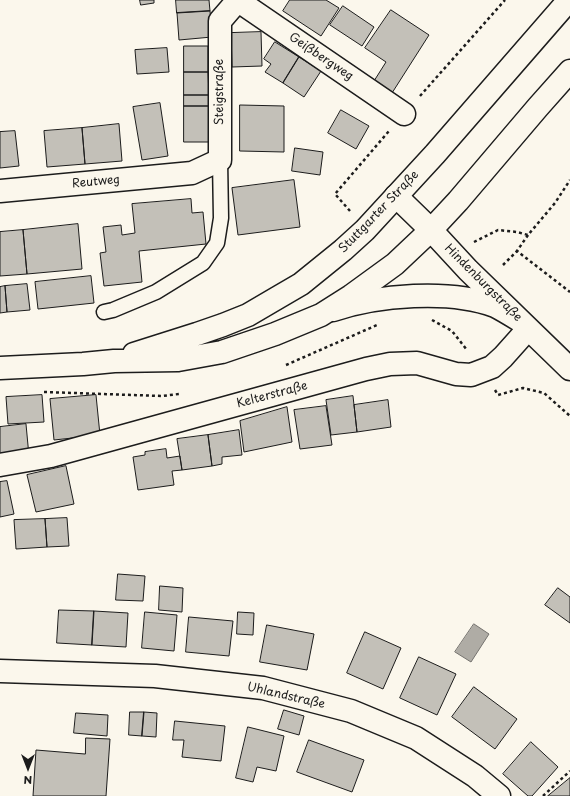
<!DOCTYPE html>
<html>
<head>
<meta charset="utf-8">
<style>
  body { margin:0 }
  #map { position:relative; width:570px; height:796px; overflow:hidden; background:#fbf7ec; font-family:"Playpen Sans",sans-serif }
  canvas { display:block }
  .north { position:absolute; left:8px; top:748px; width:40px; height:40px; -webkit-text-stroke:3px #fbf7ec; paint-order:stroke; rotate:180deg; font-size:11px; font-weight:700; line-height:16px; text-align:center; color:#1c1c1c }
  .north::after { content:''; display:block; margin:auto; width:14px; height:18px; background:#1c1c1c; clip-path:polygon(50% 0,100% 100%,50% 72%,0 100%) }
</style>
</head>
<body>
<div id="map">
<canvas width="570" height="796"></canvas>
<div class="north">N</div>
</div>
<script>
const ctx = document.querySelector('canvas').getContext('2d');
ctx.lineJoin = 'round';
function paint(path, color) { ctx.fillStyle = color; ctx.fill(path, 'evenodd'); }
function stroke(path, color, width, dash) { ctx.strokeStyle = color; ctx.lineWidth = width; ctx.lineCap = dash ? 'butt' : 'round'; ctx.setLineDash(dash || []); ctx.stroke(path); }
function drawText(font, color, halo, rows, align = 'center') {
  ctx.font = font + ' "Playpen Sans",sans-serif'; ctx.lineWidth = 3.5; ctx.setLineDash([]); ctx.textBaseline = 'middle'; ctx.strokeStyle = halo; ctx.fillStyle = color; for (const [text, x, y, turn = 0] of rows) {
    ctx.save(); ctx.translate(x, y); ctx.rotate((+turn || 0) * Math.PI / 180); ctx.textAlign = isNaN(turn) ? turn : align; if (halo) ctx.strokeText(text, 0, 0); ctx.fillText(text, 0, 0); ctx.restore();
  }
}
const water = new Path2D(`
  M474,624L489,634L471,662L455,652Z`);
paint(water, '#afaca5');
stroke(water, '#74726e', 1);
const building = new Path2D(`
  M140,0H154V3L141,5Z
  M176,0H209L210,11L177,13Z
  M290,0H326L339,8L321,36L283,11Z
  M343,6L374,27L362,46L330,25Z
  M391,10L429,35L392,93L374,81L386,62L365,48Z
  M210,11L212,37L179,40L177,13Z
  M261,32L262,66L232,67L231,33Z
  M275,42L299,57L283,83L265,72L271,64L264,59Z
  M184,46H208V72H184Z
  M167,48L169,72L137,74L135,50Z
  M299,57L321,71L304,97L283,83Z
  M184,72H208L209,95H184Z
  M184,95H209V106H184Z
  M160,103L168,156L142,160L133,107Z
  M240,105L284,106V152L240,151Z
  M184,106H209V142H184Z
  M341,110L369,126L356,149L328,133Z
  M119,124L122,161L85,164L82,128Z
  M82,128L85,164L47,167L44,131Z
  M15,131L19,166L0,168V132Z
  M295,148L323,152L320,175L292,171Z
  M294,180L300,227L238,235L232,188Z
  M191,199L192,213L203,212L206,244L139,251L142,282L104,286L100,253L106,252L103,227L121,225L122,235L135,233L132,204Z
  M78,224L82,269L27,274L23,230Z
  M23,230L27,274L0,276V232Z
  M91,276L94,303L38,309L35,282Z
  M27,284L30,310L7,312L5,286Z
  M5,286L7,312L0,313V287Z
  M42,395L44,422L8,424L6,397Z
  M96,395L100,435L54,440L50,399Z
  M353,396L357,432L331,435L326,400Z
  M388,400L391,427L357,432L354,405Z
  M326,406L332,445L300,449L294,410Z
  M287,407L292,442L244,452L240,421Z
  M26,424L29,456L0,459V427Z
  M239,430L242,455L222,457V464L212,466L208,435Z
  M208,435L212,466L182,470L177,439Z
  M166,449L167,458L180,456L182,470L172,471L174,485L138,490L133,457L145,455V452Z
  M66,466L74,504L36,512L27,475Z
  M7,481L14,514L0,517V482Z
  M67,518L69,546L47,547L45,519Z
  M45,519L47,547L16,549L14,520Z
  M118,574L145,576L143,601L116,600Z
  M160,586L183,588L182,612L159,610Z
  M558,588L570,597V623L545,605Z
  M59,610L94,611L92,645L57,643Z
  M94,611L128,613L126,647L92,645Z
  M145,612L177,615L174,651L142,648Z
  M238,612L254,613L253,635L237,634Z
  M189,617L233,621L229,656L186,652Z
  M267,625L314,634L307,670L260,662Z
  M365,632L401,648L383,689L347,673Z
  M419,657L456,674L437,715L400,698Z
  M474,687L517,719L495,749L452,717Z
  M284,710L304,716L299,735L278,729Z
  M130,712H144L142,736L129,735Z
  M144,712L157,713L156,737L142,736Z
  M76,713L108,715L107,736L74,733Z
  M175,721L225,726L221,761L182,757L184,740H173Z
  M248,727L284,736L276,771L257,767L253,782L236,778Z
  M86,738L110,739L106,796H33L36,750L85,754Z
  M309,740L364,760L352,792L297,772Z
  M531,742L558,767L532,796H528L503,774Z
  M570,778V796H548Z`);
paint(building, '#c3c0b8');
stroke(building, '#1c1c1c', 1);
const service = new Path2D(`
  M104,312L113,310L156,292L203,263L217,243L221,218L220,160`);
const minor = new Path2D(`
  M237,0L404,114
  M0,191L192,173L220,160V21L238,0
  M431,230L468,270L570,369
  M333,310C377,295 450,289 495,306C503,310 511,315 519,320
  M0,465L51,456L366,369L390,364L417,363L456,374L471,375L492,367L503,357L528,329
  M0,671L155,676L263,688L351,711L416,738L475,776L499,796`);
const tertiary = new Path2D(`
  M396,196L431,230`);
const primary = new Path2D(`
  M134,354L197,334L223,325L248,315L277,298L301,284L343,250L365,230L435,154L569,0
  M0,368L83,364L114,361L178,360L222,352L275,334L321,315L351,296L395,264L431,230L458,201L538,107L570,71`);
stroke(service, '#1c1c1c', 17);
stroke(minor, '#1c1c1c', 25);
stroke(tertiary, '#1c1c1c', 25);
stroke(primary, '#1c1c1c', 25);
stroke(new Path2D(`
  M420,96L505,0
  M350,211L335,194L389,131
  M528,235L517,251L570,292
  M474,242L498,230L517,232L528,235L555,203L570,180
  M503,265L517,251
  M432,320L452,331L467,350
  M286,365L377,325
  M495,390L498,395L523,388L544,393L570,416
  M44,392L162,396L179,394
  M543,796L570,771`), '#1c1c1c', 2.5, [3, 3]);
stroke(service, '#fbf7ec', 14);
stroke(minor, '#fbf7ec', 22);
stroke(tertiary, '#fbf7ec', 22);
stroke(primary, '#fbf7ec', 22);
drawText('12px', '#1c1c1c', '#fbf7ec', [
  ["Geißbergweg",321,57,34],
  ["Steigstraße",220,92,-90],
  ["Reutweg",96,182,-5],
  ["Stuttgarter Straße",379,212,-46],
  ["Hindenburgstraße",483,283,45],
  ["Kelterstraße",272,395,-15],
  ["Uhlandstraße",286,696,13]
]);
</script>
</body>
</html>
